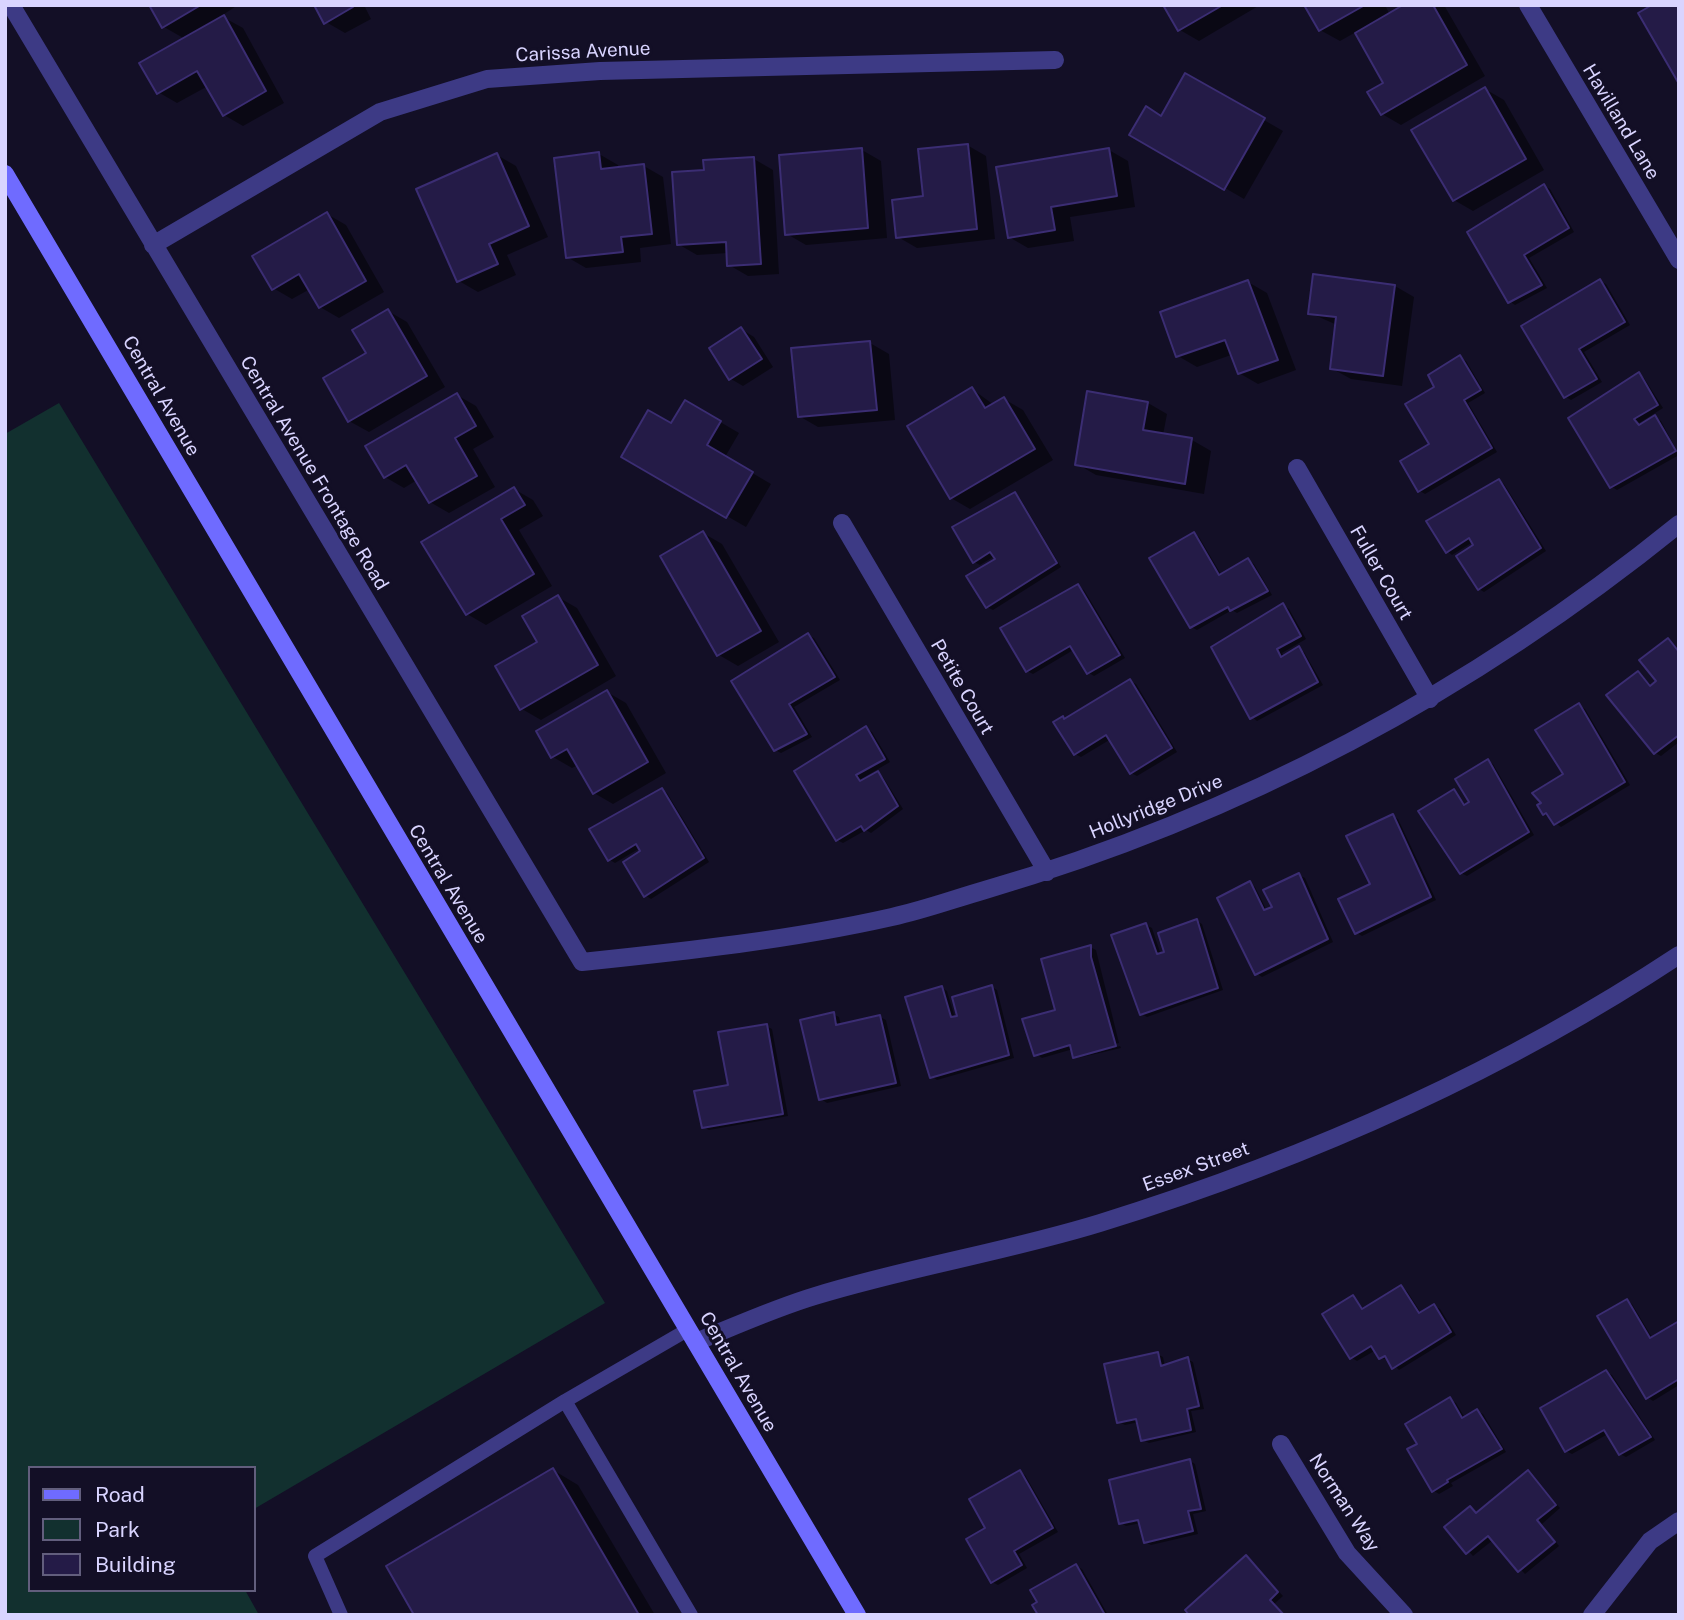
<!DOCTYPE html>
<html>
<head>
<meta charset="utf-8">
<style>
  body { margin:0 }
  #map { position:relative; width:1684px; height:1620px; overflow:hidden; background:#130f26; font-family:"Public Sans",sans-serif }
  canvas { display:block }
  .frame { position:absolute; inset:0; border:7px solid #d9d4ff; pointer-events:none }
  .legend { position:absolute; left:28px; top:1466px; width:228px; height:126px; box-sizing:border-box; background:#130f26; border:2px solid #625e7d; margin:0; padding:9px 12px; list-style:none; font-size:21px; color:#d9d4ff }
  .legend li { display:flex; align-items:center; gap:14px; height:35px }
  .legend b { width:35px; border:2px solid #625e7d }
</style>
</head>
<body>
<div id="map">
<canvas width="1684" height="1620"></canvas>
<div class="frame"></div>
<ul class="legend">
<li><b style="height:9px;background:#6f6bff"></b>Road</li>
<li><b style="height:19px;background:#12302f"></b>Park</li>
<li><b style="height:19px;background:#241b47"></b>Building</li>
</ul>
</div>
<script>
const ctx = document.querySelector('canvas').getContext('2d');
ctx.lineJoin = 'round';
function paint(path, color) { ctx.fillStyle = color; ctx.fill(path, 'evenodd'); }
function stroke(path, color, width, dash) { ctx.strokeStyle = color; ctx.lineWidth = width; ctx.lineCap = dash ? 'butt' : 'round'; ctx.setLineDash(dash || []); ctx.stroke(path); }
function drawText(font, color, halo, rows, align = 'center') {
  ctx.font = font + ' "Public Sans",sans-serif'; ctx.lineWidth = 6; ctx.setLineDash([]); ctx.textBaseline = 'middle'; ctx.strokeStyle = halo; ctx.fillStyle = color; for (const [text, x, y, turn = 0] of rows) {
    ctx.save(); ctx.translate(x, y); ctx.rotate((+turn || 0) * Math.PI / 180); ctx.textAlign = isNaN(turn) ? turn : align; if (halo) ctx.strokeText(text, 0, 0); ctx.fillText(text, 0, 0); ctx.restore();
  }
}
paint(new Path2D(`
  M59,403L605,1303L254,1509V1468H30V1590H245L259,1615H5V434Z`), '#12302f');
paint(new Path2D(`
  M151,5H238L221,16L243,28L284,103L243,126L224,115L208,86L177,103L158,92L185,39L164,27Z
  M316,5H364L371,19L345,33L326,22Z
  M1165,5H1260L1199,41L1180,30Z
  M1306,5H1385L1390,15L1407,5H1444L1485,76L1401,125L1382,114L1385,83L1356,32L1340,41L1320,30Z
  M1186,75L1283,131L1244,199L1132,134L1162,118Z
  M1485,89L1504,100L1544,170L1473,211L1454,200Z
  M967,145L986,156L995,239L917,248L898,237Z
  M862,150L881,161L887,238L806,245L787,234Z
  M1109,150L1128,161L1135,207L1070,217L1074,241L1028,248L1009,237Z
  M599,154L618,165V169L644,166L663,177L671,244L640,248L641,262L586,268L567,257Z
  M497,155L516,166L548,237L507,255L516,275L478,292L459,281Z
  M754,159L773,170L779,274L748,276L729,265L728,253L697,255L678,244L706,172Z
  M1544,186L1550,189L1574,232L1529,258L1547,288L1515,305L1509,301Z
  M327,214L346,225L384,292L339,318L320,307L310,289L292,299L273,288Z
  M1600,281L1606,284L1630,325L1584,352L1602,382L1571,400L1566,397L1524,326Z
  M1248,282L1267,293L1296,370L1258,384L1239,373L1231,355L1197,367L1178,356Z
  M1395,286L1414,297L1402,386L1351,379L1331,368L1337,325L1310,313Z
  M388,311L407,322L445,387L369,432L349,421L368,354Z
  M741,329L754,337L773,367L743,386L731,379Z
  M870,343L889,354L895,420L818,427L799,416Z
  M1460,357L1466,361L1485,393L1468,403L1497,452L1425,494L1420,491L1402,462L1431,445L1437,387Z
  M1639,374L1644,378L1663,408L1639,423L1641,426L1655,417L1661,421L1679,455L1617,490L1612,487Z
  M972,389L994,405L1004,399L1023,410L1053,460L970,509L951,498Z
  M457,395L476,406L494,437L473,449L495,487L449,513L430,502L417,480L404,488L385,477Z
  M686,402L739,433L725,457L771,484L746,527L623,456L672,426Z
  M1148,403L1167,414L1163,435L1192,440L1211,451L1204,494L1096,475L1077,464Z
  M1499,481L1504,484L1546,551L1484,592L1479,589L1473,542L1452,555L1447,551Z
  M514,489L533,500L543,516L519,530L552,586L486,625L467,614L424,543Z
  M1015,494L1020,498L1061,567L993,610L987,607L997,559L995,556L980,565L974,562Z
  M703,533L722,544L779,642L738,666L719,655Z
  M1194,534L1199,537L1222,576L1248,560L1254,564L1272,595L1237,613L1232,610L1197,630L1191,627Z
  M1078,586L1084,590L1125,658L1094,676L1089,673L1075,649L1033,674L1027,671Z
  M558,597L577,608L616,676L541,720L522,709L539,642Z
  M1283,605L1289,609L1306,639L1282,653L1284,657L1299,648L1304,652L1323,685L1257,721L1252,717Z
  M808,635L814,638L840,680L794,707L812,737L781,753L775,750Z
  M1668,640L1679,650V742L1661,756L1655,753L1639,673L1652,686L1659,681Z
  M1130,681L1136,684L1177,752L1137,776L1131,773L1111,739L1081,757L1075,754L1066,720Z
  M607,692L626,703L666,773L613,804L594,793L578,765L572,768L553,757Z
  M1579,705L1585,709L1630,785L1561,827L1544,814L1565,775Z
  M866,728L872,732L890,762L861,779L863,782L878,773L883,777L903,809L871,833L866,830L843,843L837,840Z
  M1488,761L1493,764L1534,835L1467,876L1461,873L1454,791L1467,806L1472,803Z
  M662,790L667,793L709,862L651,899L645,895L640,848L615,863L610,860Z
  M1393,816L1398,819L1436,900L1362,936L1357,933Z
  M1299,875L1305,878L1333,942L1262,977L1256,973L1250,883L1255,887L1267,911L1274,907Z
  M1197,921L1202,924L1223,990L1147,1017L1141,1014L1146,925L1152,928L1161,955Z
  M1090,947L1096,950L1119,1043L1077,1055V1058L1073,1049L1042,1058L1036,1054Z
  M992,987L997,990L1014,1058L937,1080L931,1076L942,988L947,991L955,1018Z
  M833,1014L839,1017L841,1026L880,1017L886,1020L901,1086L827,1103L821,1099Z
  M766,1026L772,1029L788,1116L709,1130L703,1127Z
  M1120,1046L1121,1048L1078,1058Z
  M1402,1287L1407,1291L1421,1313L1434,1306L1440,1309L1456,1335L1399,1370L1389,1360L1381,1358L1376,1350L1357,1361L1352,1358L1353,1297L1365,1310Z
  M1627,1301L1632,1304L1653,1339L1679,1323V1385L1653,1401L1647,1397Z
  M1157,1354L1163,1357L1165,1366L1187,1359L1193,1362L1204,1409L1191,1411L1196,1432L1149,1443L1143,1440L1139,1422L1125,1425L1119,1422Z
  M1606,1372L1612,1375L1655,1440L1626,1457L1620,1454L1608,1434L1572,1454L1566,1451Z
  M1450,1399L1456,1403L1465,1418L1477,1411L1483,1414L1506,1452L1451,1483L1453,1486L1439,1494L1434,1491L1409,1450L1419,1444Z
  M1190,1461L1195,1464L1206,1511L1193,1514L1198,1534L1151,1545L1145,1542L1141,1523L1126,1526L1121,1523Z
  M553,1470L578,1485L655,1615H416Z
  M1020,1472L1025,1475L1058,1532L1019,1554L1027,1568L998,1585L992,1582L988,1528Z
  M1528,1473L1560,1508L1542,1524L1559,1546L1525,1574L1493,1540L1473,1556L1446,1527L1470,1508L1478,1514Z
  M1246,1557L1283,1596L1274,1604L1285,1615H1192Z
  M1076,1566L1082,1569L1108,1615H1040Z`), '#0007');
const building = new Path2D(`
  M149,5H201L162,28Z
  M314,5H352L353,7L324,24Z
  M1163,5H1223L1178,31Z
  M1304,5H1365L1319,31Z
  M1403,5H1433L1467,65L1381,115L1367,92L1383,83L1355,33Z
  M1652,5H1679V84L1638,13Z
  M224,15L266,91L223,116L197,71L157,94L139,63Z
  M1185,73L1265,118L1224,190L1129,135L1146,106L1161,116Z
  M1485,87L1526,159L1453,201L1411,130Z
  M968,144L977,229L896,238L892,200L923,196L918,149Z
  M862,148L868,228L785,235L779,155Z
  M1109,148L1117,196L1051,207L1055,230L1008,238L996,167Z
  M599,152L601,169L644,164L652,234L621,237L623,252L566,258L554,158Z
  M497,153L529,226L489,244L498,264L457,282L416,189Z
  M754,157L761,264L727,266L726,242L677,245L672,172L704,170L703,160Z
  M1544,184L1569,228L1524,255L1542,285L1508,303L1467,232Z
  M327,212L366,281L319,308L299,274L272,290L252,256Z
  M1313,274L1395,285L1383,376L1330,369L1336,317L1308,314Z
  M1600,279L1625,322L1579,349L1597,379L1564,398L1521,326Z
  M1248,280L1278,360L1238,374L1225,340L1176,357L1160,312Z
  M388,309L427,376L348,422L323,378L366,353L352,330Z
  M741,327L762,359L729,380L709,348Z
  M870,341L877,410L798,417L791,348Z
  M1460,355L1481,390L1464,400L1492,448L1418,492L1400,461L1429,444L1405,404L1434,387L1428,375Z
  M1639,372L1658,405L1634,419L1639,425L1655,415L1676,451L1610,488L1568,418Z
  M972,387L985,408L1004,397L1035,449L950,499L907,426Z
  M1087,391L1148,402L1143,430L1192,438L1185,484L1075,465Z
  M457,393L476,426L455,438L477,476L429,503L406,465L384,478L365,446Z
  M685,400L721,421L707,445L753,472L726,518L621,457L648,410L671,423Z
  M1499,479L1541,548L1478,590L1456,556L1473,545L1469,538L1446,553L1426,521Z
  M514,487L525,505L501,519L534,574L466,615L421,542Z
  M1015,492L1057,563L986,608L966,576L995,559L990,552L973,563L952,527Z
  M703,531L761,631L717,656L660,556Z
  M1194,532L1219,575L1248,558L1268,591L1230,611L1228,607L1190,628L1149,558Z
  M1078,584L1120,655L1087,674L1070,646L1026,672L1000,628Z
  M558,595L598,665L520,710L495,666L537,642L522,616Z
  M1283,603L1301,636L1277,649L1281,657L1299,646L1318,682L1250,719L1211,647Z
  M808,633L835,677L789,704L807,734L774,751L731,681Z
  M1668,638L1679,652V735L1654,754L1606,695L1638,671L1650,686L1656,681L1639,660Z
  M1130,679L1172,748L1130,774L1106,735L1074,755L1053,722L1063,716L1064,719Z
  M607,690L648,762L593,794L567,749L551,758L536,731Z
  M1579,703L1625,782L1554,825L1546,813L1543,815L1537,805L1541,803L1532,793L1563,774L1535,730Z
  M866,726L885,759L856,775L860,781L878,771L898,806L864,831L861,826L836,841L794,771Z
  M1488,759L1529,832L1460,874L1418,811L1454,789L1464,805L1469,802L1455,779Z
  M662,788L704,858L644,897L623,862L640,851L636,844L608,861L589,829Z
  M1393,814L1431,897L1355,934L1338,899L1370,884L1346,836Z
  M1299,873L1328,939L1255,975L1217,898L1250,881L1264,910L1272,907L1263,890Z
  M1197,919L1218,988L1140,1015L1111,935L1146,923L1157,954L1164,952L1158,933Z
  M1091,945V957L1116,1046L1073,1058L1070,1045L1034,1056L1022,1019L1055,1010L1041,959Z
  M992,985L1009,1055L930,1078L905,997L942,986L951,1017L957,1016L952,997Z
  M834,1012L836,1025L880,1015L896,1083L819,1100L800,1020Z
  M767,1024L783,1114L702,1128L694,1091L728,1085L718,1032Z
  M1401,1285L1419,1313L1434,1304L1451,1332L1392,1369L1385,1356L1379,1359L1371,1346L1350,1359L1322,1314L1353,1295L1362,1309Z
  M1627,1299L1650,1338L1679,1321V1379L1646,1399L1597,1316Z
  M1158,1352L1161,1366L1188,1357L1199,1406L1187,1409L1191,1430L1141,1441L1136,1419L1117,1423L1104,1364Z
  M1606,1370L1651,1437L1619,1455L1604,1430L1565,1452L1540,1408Z
  M1450,1397L1462,1418L1477,1409L1502,1449L1447,1480L1448,1482L1432,1492L1407,1449L1417,1444L1405,1424Z
  M1190,1459L1201,1509L1188,1511L1193,1531L1144,1543L1138,1520L1119,1524L1109,1480Z
  M553,1468L639,1615H414L386,1566Z
  M1020,1470L1053,1528L1014,1551L1022,1565L991,1583L966,1539L985,1528L969,1499Z
  M1528,1470L1556,1505L1537,1520L1555,1542L1518,1572L1488,1536L1466,1554L1444,1527L1470,1506L1476,1513Z
  M1246,1555L1278,1592L1270,1600L1284,1615H1189L1185,1610Z
  M1076,1564L1105,1615H1038L1032,1605L1037,1602L1030,1590Z`);
paint(building, '#241b47');
stroke(building, '#3b2d73', 2);
stroke(new Path2D(`
  M565,1401L689,1329
  M341,1615L315,1556L565,1401L691,1615`), '#3d3a85', 14);
stroke(new Path2D(`
  M11,5L582,962C687,951 790,940 892,917C924,910 954,899 985,890C1239,816 1473,691 1679,524
  M1528,5L1679,260
  M153,245L380,112L487,79L600,71L1055,60
  M1297,468L1430,699
  M842,523L1047,872
  M1281,1444L1347,1553L1404,1615
  M1592,1615L1650,1541L1679,1521`), '#3d3a85', 18);
stroke(new Path2D(`
  M696,1342C735,1326 775,1308 815,1296C909,1267 1006,1252 1100,1223C1303,1160 1502,1072 1679,955`), '#3d3a85', 18);
stroke(new Path2D(`
  M5,174L857,1615`), '#6f6bff', 18);
drawText('19px', '#d9d4ff', '#130f26', [
  ["Carissa Avenue",583,52,-3],
  ["Havilland Lane",1621,122,59],
  ["Central Avenue",161,396,60],
  ["Central Avenue Frontage Road",314,473,59],
  ["Fuller Court",1381,573,60],
  ["Petite Court",962,687,60],
  ["Hollyridge Drive",1156,807,-22],
  ["Central Avenue",448,884,59],
  ["Essex Street",1196,1167,-20],
  ["Central Avenue",738,1372,60],
  ["Norman Way",1344,1503,57]
]);
</script>
</body>
</html>
